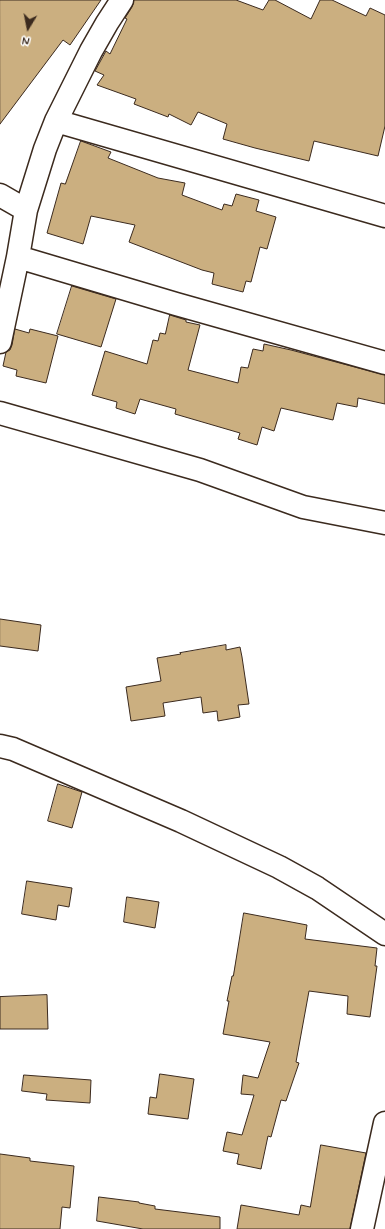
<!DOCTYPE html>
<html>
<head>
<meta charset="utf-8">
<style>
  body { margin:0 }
  #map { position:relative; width:385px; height:1229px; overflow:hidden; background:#fff; font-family:Mynerve,sans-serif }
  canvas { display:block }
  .north { position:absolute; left:8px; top:8px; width:40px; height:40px; -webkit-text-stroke:3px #fff; paint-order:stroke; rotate:190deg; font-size:11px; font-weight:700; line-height:16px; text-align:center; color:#3b2a1e }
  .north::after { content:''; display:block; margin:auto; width:14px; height:18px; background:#3b2a1e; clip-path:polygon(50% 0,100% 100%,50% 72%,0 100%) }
</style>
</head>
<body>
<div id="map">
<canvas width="385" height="1229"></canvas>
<div class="north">N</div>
</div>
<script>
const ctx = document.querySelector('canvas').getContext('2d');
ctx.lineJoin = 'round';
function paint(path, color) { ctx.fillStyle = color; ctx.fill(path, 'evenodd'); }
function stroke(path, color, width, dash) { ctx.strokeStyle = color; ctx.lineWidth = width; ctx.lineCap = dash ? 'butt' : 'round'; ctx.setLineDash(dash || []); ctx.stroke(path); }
const building = new Path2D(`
  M0,0H101L70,45L63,40L0,124Z
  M134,0H236L263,10L269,0H275L311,19L320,0H332L366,16L370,8L385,15V126L378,156L314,141L309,161L255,148L223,139L227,124L198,112L191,125L169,114L168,117L134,104L136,99L97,85L104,75L95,71L106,51L110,54L127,19L125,18L132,7Z
  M81,141L111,152L108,158L158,178L185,183L182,195L222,210L224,204L232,206L236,194L259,200L256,211L276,217L267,249L260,247L251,282L246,281L243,292L212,284L214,273L202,270L129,242L135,225L91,216L83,244L47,233L61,183L65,184Z
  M72,286L116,299L101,347L57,334Z
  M170,315L186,320V322L200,325L188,370L238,383L241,367L248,368L253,349L263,351L264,344L291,350L385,375V404L358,398L357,407L337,403L333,420L281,408L274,431L262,427L257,445L238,439L240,433L175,414L176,409L140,399L135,414L116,408L117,402L92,395L105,351L147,364L153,340L158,341L160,333L165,334Z
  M15,329L29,333L30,329L58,336L46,383L16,376L17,370L3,366L6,352L10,350L12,345Z
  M0,619L41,625L38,651L0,646Z
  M226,645V650L240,647L242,657L249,704L238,705L240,717L218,721L217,711L203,713L201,697L163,703L165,716L131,721L126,687L161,681L157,658L181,654L180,653Z
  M58,784L82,792L72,828L48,821Z
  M27,881L72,888L69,907L58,905L56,920L22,914Z
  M127,897L159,902L155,928L124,922Z
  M244,913L307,925L305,939L377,948L375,966H377L370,1017L347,1014L348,996L309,991L296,1062L299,1063L286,1101L281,1100L271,1137L268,1136L261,1169L237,1164L239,1154L223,1151L227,1132L242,1135L254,1095L241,1094L243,1075L258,1078L270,1042L223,1034L229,1001H227L232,976H233Z
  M47,995L48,1029H0V997Z
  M160,1074L194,1079L188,1119L148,1114L150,1097L156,1098Z
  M24,1075L91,1080L90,1103L46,1100L47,1094L22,1091Z
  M321,1145L366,1153L350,1229H237L241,1205L299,1215L301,1205L310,1207Z
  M0,1154L30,1158V1161L74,1166L70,1208L62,1207L60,1229H0Z
  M99,1197L139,1202V1203L155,1206V1209L220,1217V1229H143L97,1221Z`);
paint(building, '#cbaf80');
stroke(building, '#3b2a1e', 1);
const street = new Path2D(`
  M56,121L385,216
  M0,195L26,210
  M18,257L176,304L385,363
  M0,342L18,257L26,210L45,149L56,121L91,51L107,23L122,0
  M0,413L200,470L303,507L385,523
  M0,746L13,749L181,821L279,867L317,888L385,934
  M362,1229L385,1123`);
stroke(street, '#3b2a1e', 25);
stroke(street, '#fff', 22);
</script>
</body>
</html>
